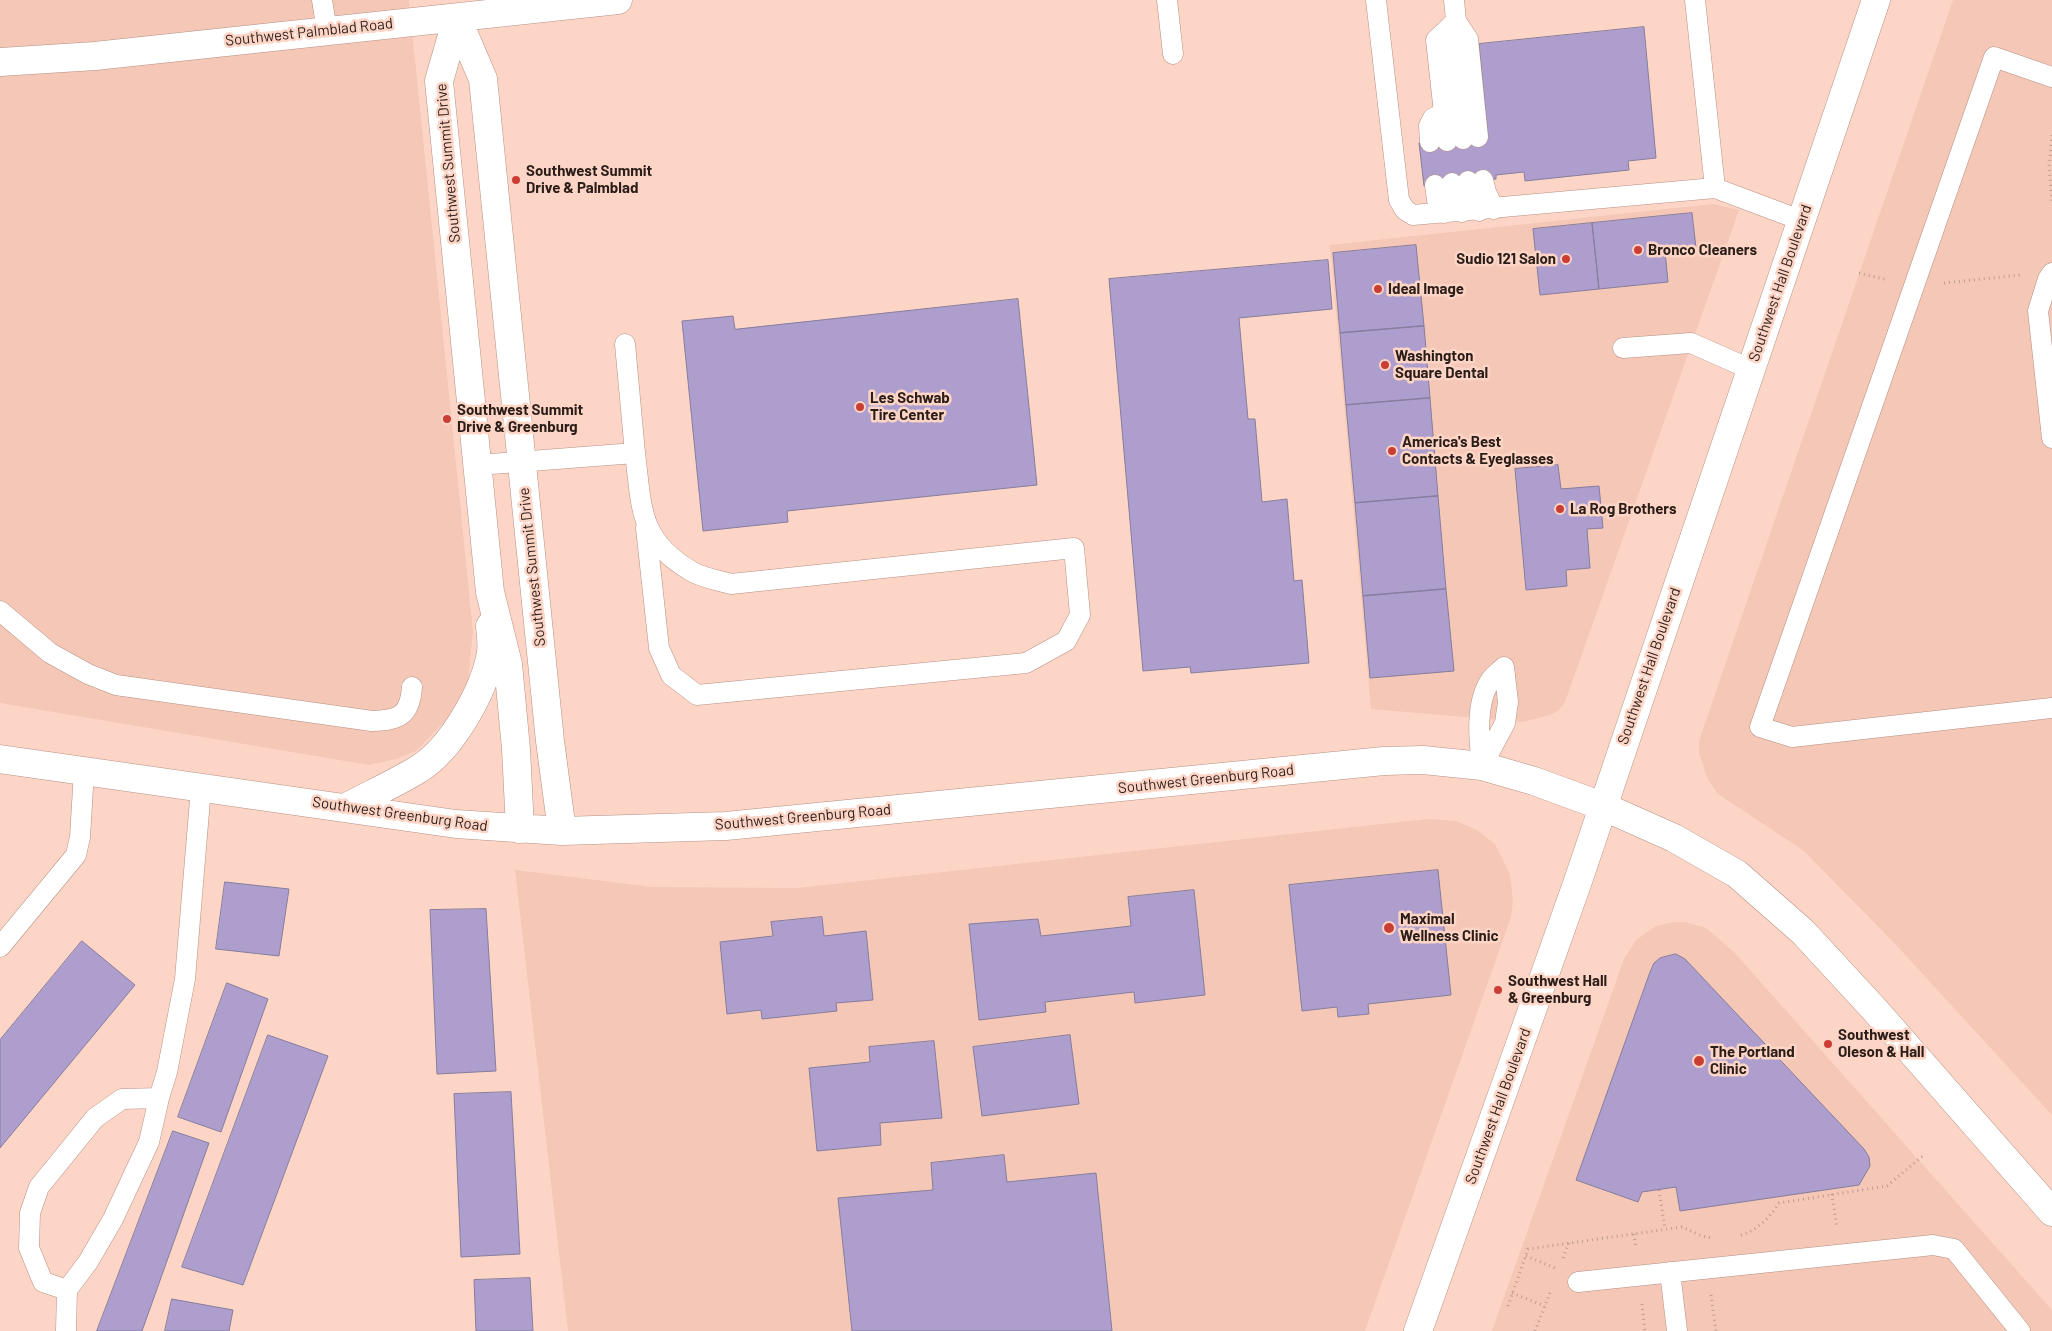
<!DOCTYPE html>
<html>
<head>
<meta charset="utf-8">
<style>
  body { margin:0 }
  canvas { display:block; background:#fdd5c6 }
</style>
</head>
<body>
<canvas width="2052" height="1331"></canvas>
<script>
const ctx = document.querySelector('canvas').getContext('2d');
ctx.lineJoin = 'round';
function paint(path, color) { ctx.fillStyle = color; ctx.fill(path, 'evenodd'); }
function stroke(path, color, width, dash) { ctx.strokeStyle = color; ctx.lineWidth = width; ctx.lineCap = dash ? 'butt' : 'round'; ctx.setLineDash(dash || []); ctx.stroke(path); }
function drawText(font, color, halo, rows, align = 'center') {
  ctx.font = font + ' Barlow,sans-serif'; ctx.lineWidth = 5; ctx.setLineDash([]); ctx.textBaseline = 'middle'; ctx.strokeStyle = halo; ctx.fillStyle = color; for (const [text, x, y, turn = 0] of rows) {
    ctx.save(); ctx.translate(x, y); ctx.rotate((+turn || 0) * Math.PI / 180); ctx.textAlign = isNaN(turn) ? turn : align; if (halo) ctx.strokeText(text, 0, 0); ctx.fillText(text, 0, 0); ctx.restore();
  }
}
paint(new Path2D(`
  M0,0H409L473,631L468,683L447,719L416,751L396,759L369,765L0,703Z
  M1953,0H2052V1115L1897,946L1804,851L1718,794L1708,780L1699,753V741Z
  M1713,204L1739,210L1565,702L1559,710L1550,715L1523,722L1371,709L1330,245Z
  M1427,819L1456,821L1477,830L1495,844L1510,874L1513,901L1511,917L1365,1331H568L515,870L652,887L797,888Z
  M1674,922H1685L1706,928L1734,952L2052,1310V1331H1492L1624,959L1636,940L1656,926Z`), '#f5c7b6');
const building = new Path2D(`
  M1644,27L1656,158L1628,161L1629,170L1525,181L1524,172L1496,175V179L1424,186L1419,143L1488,136L1479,44Z
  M1692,213L1696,248L1665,251L1668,282L1599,289L1592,223Z
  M1592,223L1599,289L1540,295L1533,229Z
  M1416,245L1424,326L1340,333L1333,253Z
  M1328,260L1332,309L1239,318L1248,419H1255L1262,502L1287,499L1294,581L1302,580L1309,663L1191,673L1190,667L1143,671L1109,279Z
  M1018,299L1037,485L787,511L788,522L703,531L682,321L733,316L735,329Z
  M1424,326L1430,398L1346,405L1340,333Z
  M1430,398L1438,496L1355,503L1346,405Z
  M1558,465L1561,489L1599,486L1603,528L1587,529L1590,568L1566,570L1567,586L1526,590L1515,469Z
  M1438,496L1446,589L1363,596L1355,503Z
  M1446,589L1454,671L1370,678L1363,596Z
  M1438,870L1451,995L1368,1004L1369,1014L1338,1017L1337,1007L1302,1011L1289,885Z
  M225,882L289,889L279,956L216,949Z
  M1194,890L1205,995L1135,1003L1134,992L1045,1002L1046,1012L979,1020L969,924L1038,919L1041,936L1131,926L1128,897Z
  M486,909L496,1071L437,1074L430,910Z
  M822,917L824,936L866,931L873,1000L836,1003L837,1011L762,1019L761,1010L727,1014L720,942L773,936L771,922Z
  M82,941L135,985L0,1148V1040Z
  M1676,954L1685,959L1864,1149L1869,1157L1870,1166L1859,1185L1680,1211L1676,1187L1642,1192L1638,1202L1576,1180L1650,972L1654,963L1660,958Z
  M227,983L268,999L221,1132L178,1117Z
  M268,1035L328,1056L243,1285L182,1267Z
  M1070,1035L1079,1104L982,1116L973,1047Z
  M934,1041L942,1118L880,1123L881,1145L817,1151L809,1068L870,1062L869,1047Z
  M511,1092L520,1254L461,1257L454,1094Z
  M173,1131L209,1143L142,1331H97Z
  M1004,1155L1007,1182L1096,1173L1112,1331H852L838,1198L933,1190L931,1163Z
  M530,1278L533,1331H476L474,1280Z
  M172,1299L233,1310L229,1331H165Z`);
paint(building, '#ad9ece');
stroke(building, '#877d9d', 1);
const lane = new Path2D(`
  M322,0L327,31
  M1167,0L1173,54
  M1376,0L1399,200L1405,210L1413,215L1715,188L1803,221
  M1454,0L1456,21L1452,38L1463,139
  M1695,0L1715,188
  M1456,21L1468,39L1478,137
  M2052,77L1994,57L1760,727L1792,737L2052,708
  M1447,141L1436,40L1456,21
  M1430,142L1429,126L1433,118L1444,114
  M1483,180L1486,192L1494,209
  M1468,181L1471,196L1479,211
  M1452,183L1455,198L1462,212
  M1435,185L1437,200L1444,213
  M2052,273L2048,279L2038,311L2052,438
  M625,344L635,453
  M1623,348L1691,343L1750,369
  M478,465L635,453C642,507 638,540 691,571C702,578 718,580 731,584L1074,548L1080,615L1066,641L1026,663L697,695L671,675L659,648L646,528
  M0,611L50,653L88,674L116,685L372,721C399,720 410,716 412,687
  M1482,766C1479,741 1475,704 1490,681C1493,676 1499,672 1504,667
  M1482,766L1505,723L1508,702L1504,667
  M0,947L76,855L80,837L84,771
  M1670,1272L1677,1331
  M1578,1282L1933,1245L1954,1249L2020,1331
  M67,1290L43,1282L29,1248L30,1213L39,1187L95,1118L122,1099L159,1098
  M66,1331L67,1290L88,1262L113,1219L149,1142L159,1098L167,1072L185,979L201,788`);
const secondary = new Path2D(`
  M457,18L483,79L550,741L562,831
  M457,18L439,81L490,592L508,664L516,749L520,829
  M0,62L95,56L618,0
  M0,759L456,824L562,831L726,826L1384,761L1423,760L1482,766L1534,781L1602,806L1674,838L1737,874L1803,932L1875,1010L2052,1212
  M345,808C369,795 394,784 417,770C451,750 484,692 491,653C492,644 491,634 490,626
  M1418,1331L1578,881L1876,0`);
stroke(lane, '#b59083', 21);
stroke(secondary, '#b59083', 29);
stroke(new Path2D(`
  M2052,135L2049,167L2052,201
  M1859,273L1888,280
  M1944,283L2020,275
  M1831,1189L1837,1227
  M1659,1190L1665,1229
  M1634,1234L1636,1248
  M1741,1235C1758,1230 1770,1217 1779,1203L1887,1186L1924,1155
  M1526,1256L1555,1268
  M1563,1258L1569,1242
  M1512,1293L1545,1306
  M1711,1295L1716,1331
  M1642,1304L1645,1331
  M1508,1306L1528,1249L1682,1227L1702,1236L1712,1238
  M1535,1331L1551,1290`), '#bd9d91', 3, [1, 4]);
stroke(lane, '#fff', 20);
stroke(secondary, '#fff', 28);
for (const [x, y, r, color] of [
  [516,180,5,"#cb3e34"],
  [1638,250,5,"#cb3e34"],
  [1566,259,5,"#cb3e34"],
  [1378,289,5,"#cb3e34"],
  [1385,365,5,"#cb3e34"],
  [860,407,5,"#cb3e34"],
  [447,419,5,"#cb3e34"],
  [1392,451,5,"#cb3e34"],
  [1560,509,5,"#cb3e34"],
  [1389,928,6,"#cb3e34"],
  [1498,990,5,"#cb3e34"],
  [1828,1044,5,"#cb3e34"],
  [1699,1061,6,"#cb3e34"]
]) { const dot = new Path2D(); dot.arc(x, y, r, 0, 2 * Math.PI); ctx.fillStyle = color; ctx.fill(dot); stroke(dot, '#fdd5c6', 2); }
drawText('15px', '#2b1d18', '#fdd5c6', [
  ["Southwest Palmblad Road",309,32,-6],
  ["Southwest Summit Drive",448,163,-95],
  ["Southwest Hall Boulevard",1780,283,-71],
  ["Southwest Summit Drive",532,567,-96],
  ["Southwest Hall Boulevard",1649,666,-71],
  ["Southwest Greenburg Road",1206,779,-6],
  ["Southwest Greenburg Road",400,814,8],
  ["Southwest Greenburg Road",803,817,-5],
  ["Southwest Hall Boulevard",1498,1106,-70]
]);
drawText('bold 15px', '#2b1d18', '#fdd5c6', [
  ["Southwest Summit",526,171],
  ["Drive & Palmblad",526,188],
  ["Bronco Cleaners",1648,250],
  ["Sudio 121 Salon",1556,259,"right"],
  ["Ideal Image",1388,289],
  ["Washington",1395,356],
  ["Square Dental",1395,373],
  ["Les Schwab",870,398],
  ["Tire Center",870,415],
  ["Southwest Summit",457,410],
  ["Drive & Greenburg",457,427],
  ["America's Best",1402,442],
  ["Contacts & Eyeglasses",1402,459],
  ["La Rog Brothers",1570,509],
  ["Maximal",1400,919],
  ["Wellness Clinic",1400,936],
  ["Southwest Hall",1508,981],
  ["& Greenburg",1508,998],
  ["Southwest",1838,1035],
  ["Oleson & Hall",1838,1052],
  ["The Portland",1710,1052],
  ["Clinic",1710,1069]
], 'left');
</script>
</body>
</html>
